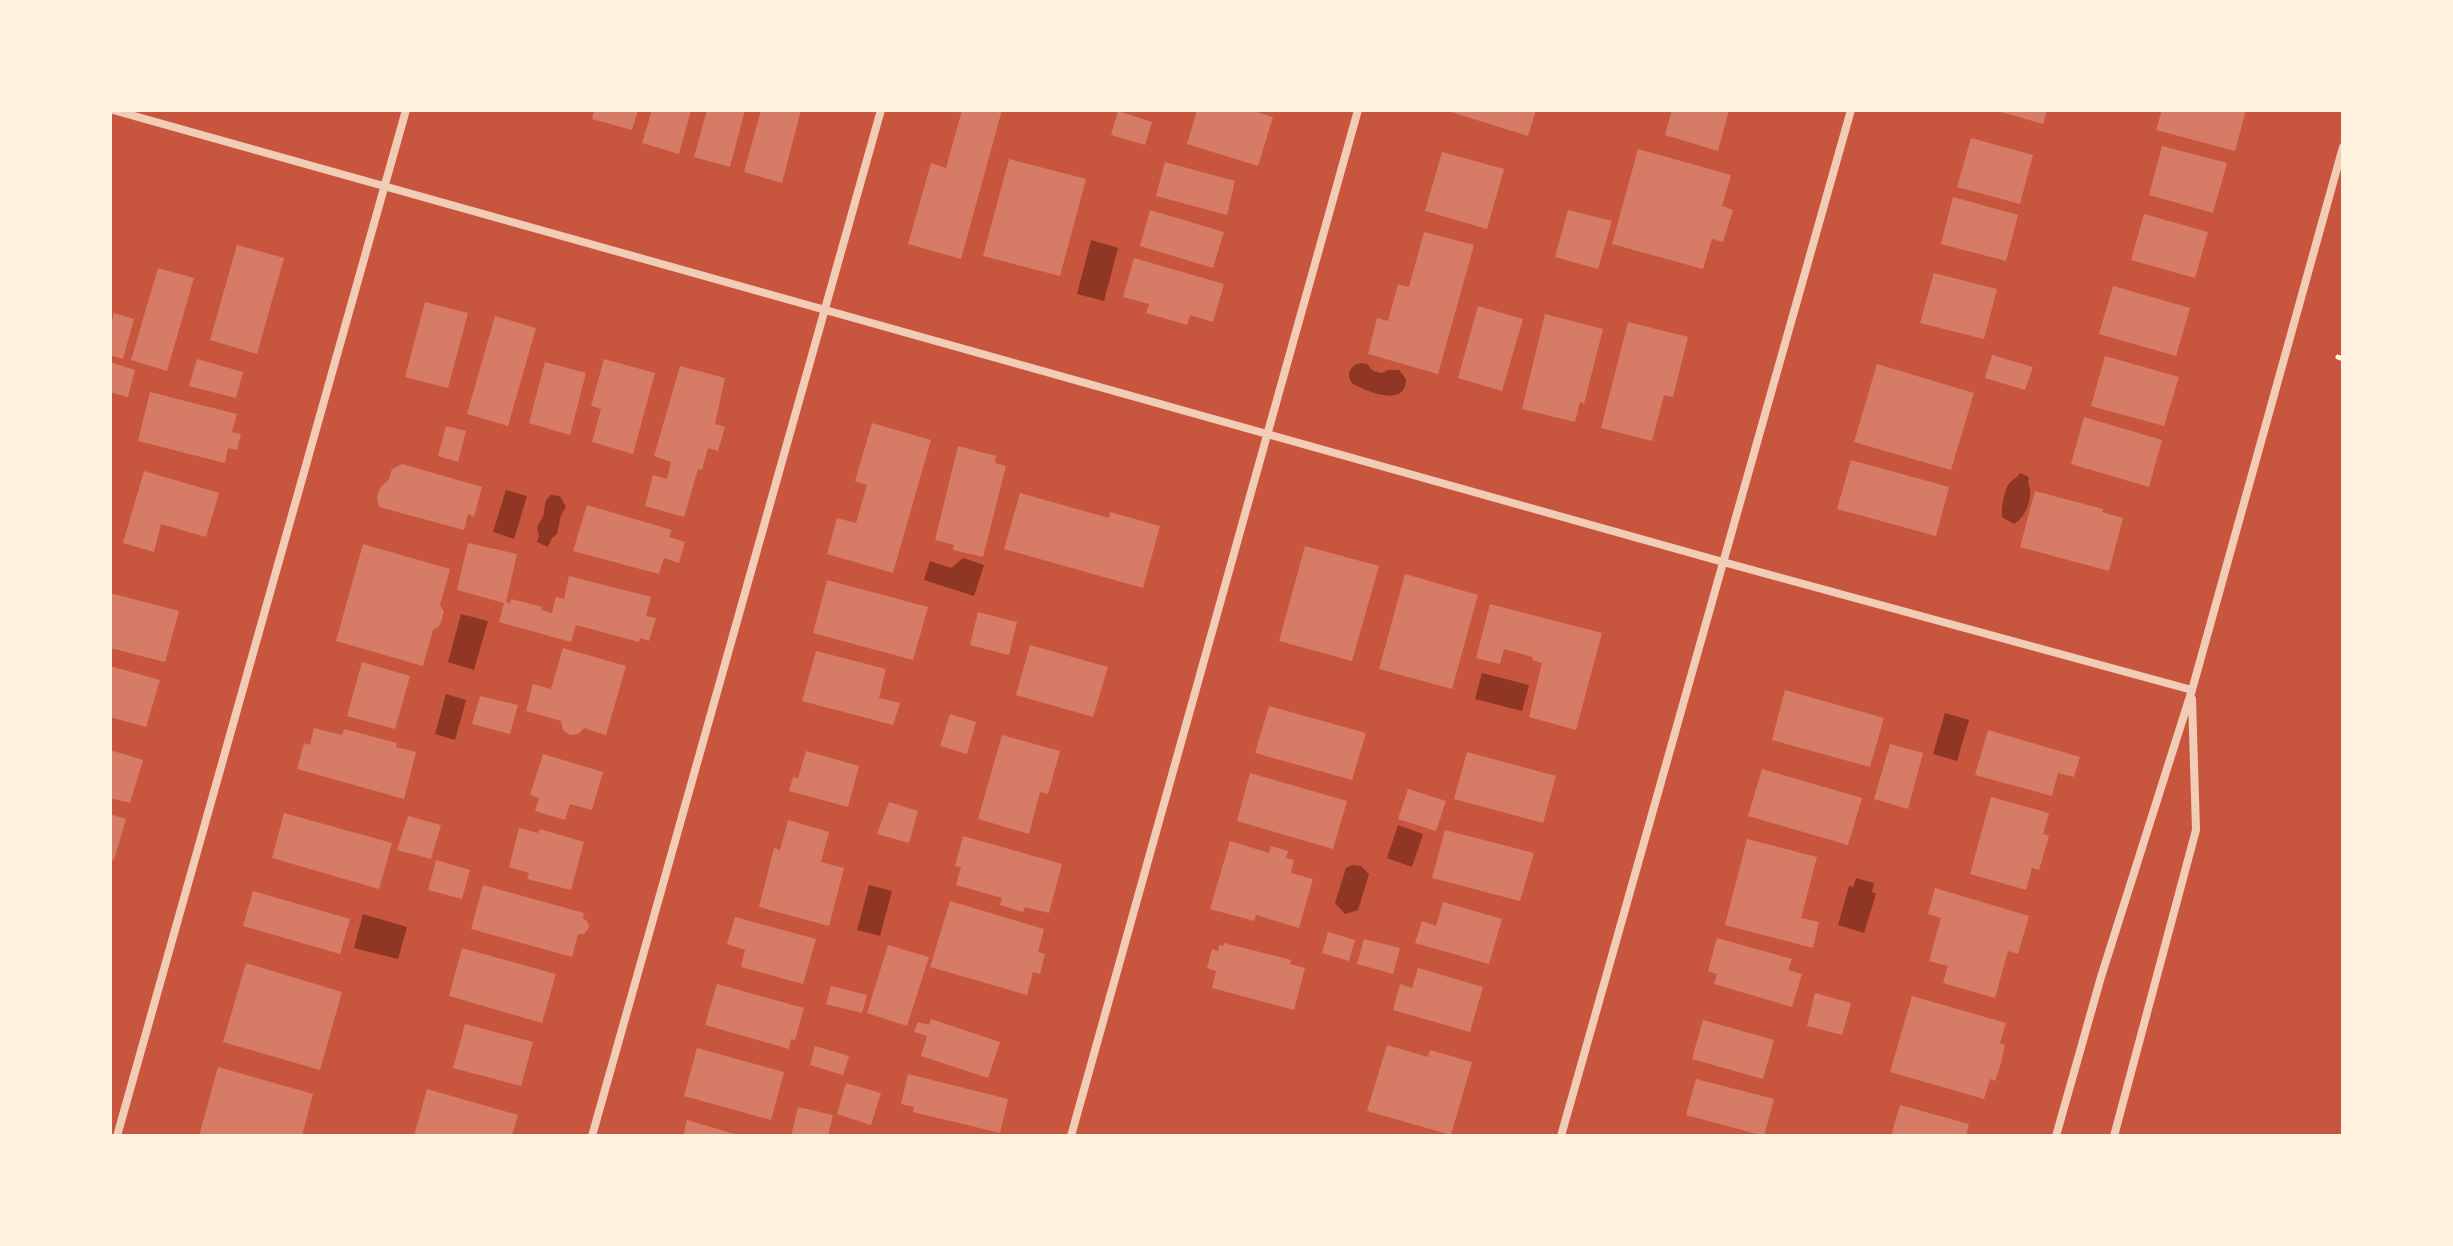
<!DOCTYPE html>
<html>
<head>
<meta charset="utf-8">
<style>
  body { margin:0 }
  #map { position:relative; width:2453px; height:1246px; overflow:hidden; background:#c8553d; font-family:"Source Sans 3",sans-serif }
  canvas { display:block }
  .frame { position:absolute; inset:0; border:112px solid #fff3e0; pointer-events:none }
</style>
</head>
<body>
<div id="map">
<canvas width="2453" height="1246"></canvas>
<div class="frame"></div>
</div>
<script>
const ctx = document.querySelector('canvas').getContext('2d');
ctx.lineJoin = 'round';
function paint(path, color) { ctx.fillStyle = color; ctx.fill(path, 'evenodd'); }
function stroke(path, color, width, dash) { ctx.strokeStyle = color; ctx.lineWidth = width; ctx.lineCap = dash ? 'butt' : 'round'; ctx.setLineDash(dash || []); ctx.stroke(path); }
paint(new Path2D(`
  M1091,240L1118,248L1104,301L1077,294Z
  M1361,363L1367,364L1373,371L1382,373L1388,370H1399L1406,379C1406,408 1368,392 1353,384C1345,375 1350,365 1361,363Z
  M2020,473L2029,477L2028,482C2034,495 2027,517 2014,524L2002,517C2001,508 2004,490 2010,482C2014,479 2018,477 2020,473Z
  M506,490L527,496L514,539L493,532Z
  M551,495L560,496L566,507L561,515L557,534L552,538L548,547L537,542L539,535C534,523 543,523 544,512C546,503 543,502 551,495Z
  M963,558L984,565L974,596L924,580L930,561L951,568Z
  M461,614L488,621L474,670L448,662Z
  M1482,673L1529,685L1522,711L1475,699Z
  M446,694L466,700L455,740L435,734Z
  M1945,713L1969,720L1957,761L1933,754Z
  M1398,825L1423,834L1412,867L1387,858Z
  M1352,865L1361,866L1369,874L1358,910L1345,914L1335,903L1346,868Z
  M1856,878L1874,883L1872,892L1876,894L1864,933L1838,925L1849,886L1853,887Z
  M869,885L892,891L880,936L857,930Z
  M363,914L407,927L398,959L354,948Z`), '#8f3625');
paint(new Path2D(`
  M594,110H638L632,130L592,119Z
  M652,110H691L679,154L642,143Z
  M707,110H745L730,167L694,157Z
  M761,110H801L782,183L744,172Z
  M962,110H1002L961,259L908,244L931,163L946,168Z
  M1197,110H1250L1273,117L1258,166L1187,144Z
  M1445,110H1536L1528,136Z
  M1672,110H1729L1718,151L1665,135Z
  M1994,110H2047L2043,124Z
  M2162,110H2246L2235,151L2156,130Z
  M1118,111L1152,122L1145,145L1111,135Z
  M1971,138L2033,155L2020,204L1957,187Z
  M2162,146L2227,163L2213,213L2149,195Z
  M1638,149L1731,175L1722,206L1733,210L1723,242L1712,239L1703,269L1612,244Z
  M1442,152L1504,169L1487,229L1425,211Z
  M1009,159L1086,179L1060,276L983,256Z
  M1165,162L1235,181L1227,215L1156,196Z
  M1953,197L2018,215L2006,261L1941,244Z
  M1150,210L1224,232L1213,268L1140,246Z
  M1568,210L1612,221L1598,269L1555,257Z
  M2144,214L2208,232L2195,278L2131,260Z
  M1424,232L1474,245L1438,374L1368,354L1377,318L1388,321L1398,284L1409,287Z
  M237,245L284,258L257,354L210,340Z
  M1134,258L1224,284L1213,322L1190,315L1187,325L1146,313L1149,304L1123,297Z
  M158,268L194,278L167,371L131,360Z
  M1934,273L1997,289L1984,339L1920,323Z
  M2113,286L2190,308L2176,356L2099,334Z
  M425,302L468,313L448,388L405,377Z
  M1478,306L1523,319L1502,391L1458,378Z
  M114,313L134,319L123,359L110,355V327Z
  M1545,314L1603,329L1584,404L1580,402L1575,422L1522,409Z
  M495,316L536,328L508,426L467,414Z
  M1628,322L1688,337L1673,397L1664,395L1652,441L1601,428Z
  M1992,355L2033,367L2025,390L1985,378Z
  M2105,356L2179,377L2164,426L2091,406Z
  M197,359L243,372L236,398L189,386Z
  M604,359L655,373L633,454L592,442L601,409L591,406Z
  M110,362L135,370L128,397L110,392Z
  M545,362L586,373L570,435L529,423Z
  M1877,364L1974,393L1951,470L1854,442Z
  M680,366L725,378L715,424L725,427L718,451L708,448L702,470L698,469L684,517L645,506L653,475L667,479L671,462L654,456Z
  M150,392L237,414L232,432L241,434L237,450L228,448L225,463L138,441Z
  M2084,417L2162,440L2149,487L2071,464Z
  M872,423L931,440L893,573L827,554L837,518L856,523L867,485L855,481Z
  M446,426L466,431L458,462L438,456Z
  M958,446L996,456L995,463L1006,466L983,557L953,550L954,545L935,540Z
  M1851,460L1949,487L1936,536L1837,509Z
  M402,464L482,487L474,517L468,514L464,530L379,507L377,498L380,488L389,479L392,469Z
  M144,471L219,493L206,537L161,524L154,552L123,543Z
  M2035,491L2103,509L2102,512L2123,518L2109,571L2020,547Z
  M1020,493L1109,518L1110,512L1160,526L1143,588L1004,549Z
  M587,505L672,530L669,537L685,542L679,563L664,558L659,574L573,551Z
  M468,543L517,554L506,602L510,604L511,599L542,607V610L552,613L556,597L564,599L569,576L651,597L646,616L656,618L649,641L640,638L639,642L576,625L571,642L499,622L504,603L457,590Z
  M363,544L450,569L440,605L444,612L440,625L433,630L423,666L336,641Z
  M1305,546L1379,566L1352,661L1279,641Z
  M1405,574L1478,595L1452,689L1379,669Z
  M827,580L928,607L913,660L813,633Z
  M110,593L179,611L165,662L110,648Z
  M1490,604L1602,633L1576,730L1529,717L1542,663L1532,660L1533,657L1504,649L1500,664L1476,658Z
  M978,612L1017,622L1009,655L970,645Z
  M1030,645L1108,667L1093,717L1016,695Z
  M563,648L626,666L606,735L584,728L578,734L570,735L563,730L561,721L526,711L533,684L551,689Z
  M816,651L886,669L879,698L900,703L893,725L802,701Z
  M362,662L410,676L395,729L347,716Z
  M110,666L160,680L146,727L110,717Z
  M1785,690L1884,718L1870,767L1772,740Z
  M480,696L518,705L510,734L472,724Z
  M1269,706L1366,733L1352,780L1255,753Z
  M950,714L976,722L967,754L940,746Z
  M314,728L342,735L344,729L397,743L396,747L416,752L404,799L297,769L304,743L310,745Z
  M1988,730L2080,757L2074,777L2058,773L2052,796L1975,775Z
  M1002,735L1060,751L1048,794L1040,792L1029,834L978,819Z
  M1890,744L1923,753L1908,809L1874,799Z
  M110,750L143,760L130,803L110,798Z
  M806,751L859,766L848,807L789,791L793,777L798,778Z
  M1467,752L1556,776L1543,823L1454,799Z
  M543,754L603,772L592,810L570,804L565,820L535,811L539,798L530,795Z
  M1762,769L1862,798L1848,845L1748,816Z
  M1250,773L1347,801L1333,849L1237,821Z
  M1408,789L1446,801L1436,831L1398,819Z
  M1991,797L2049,813L2043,834L2049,836L2039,870L2032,868L2026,890L1970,874Z
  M889,802L918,811L909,843L877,834Z
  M284,813L392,843L379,889L272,858Z
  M110,814L126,819L114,860L110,859Z
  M408,816L441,825L431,859L397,850Z
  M788,820L829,832L821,862L844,868L829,926L759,907L774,848L780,850Z
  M519,828L538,833L540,829L584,842L571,890L527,879L529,873L509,867Z
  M1445,830L1534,853L1520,901L1432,878Z
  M963,836L1062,864L1049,913L1025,907L1023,912L1000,905L1002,898L956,885L961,867L955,866Z
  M1747,839L1817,857L1801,918L1819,922L1813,948L1725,925Z
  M1230,841L1269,853L1271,846L1288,851L1286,858L1294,860L1291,873L1313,879L1299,928L1256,915L1254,921L1210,909Z
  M436,860L470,870L462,899L428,890Z
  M483,885L584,913L583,918L588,922L589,928L584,934H578L572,957L471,929Z
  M1935,888L2029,916L2018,954L2008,951L1995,998L1943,983L1948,966L1929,961L1941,918L1928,914Z
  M253,891L350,919L340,954L243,926Z
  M950,901L1044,929L1038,952L1045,954L1040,974L1033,972L1027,995L930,967Z
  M1443,902L1502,919L1489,964L1415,943L1422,921L1436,926Z
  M735,917L816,939L803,984L741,967L745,950L727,944Z
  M1328,932L1355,940L1349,961L1322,953Z
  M1717,938L1792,959L1788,970L1802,974L1792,1007L1714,984L1717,974L1708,971Z
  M1364,939L1400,948L1393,974L1357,964Z
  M1224,943L1291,960L1290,964L1305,968L1294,1010L1212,988L1216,971L1207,968L1212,949L1218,951L1219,945L1223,946Z
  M888,945L929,957L907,1026L867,1013Z
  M462,948L556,974L542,1023L449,996Z
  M246,963L342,992L320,1070L223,1042Z
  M1418,968L1483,987L1470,1032L1393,1010L1400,984L1412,988Z
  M717,984L804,1008L795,1040L791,1039L789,1049L705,1025Z
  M831,986L867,995L862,1013L826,1004Z
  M1815,993L1851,1003L1842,1035L1807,1026Z
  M1912,996L2006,1023L2000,1043L2005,1045L2001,1063L1995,1081L1990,1079L1984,1099L1890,1072Z
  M931,1019L1000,1042L988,1078L921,1056L927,1036L914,1032L918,1022L929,1025Z
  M1703,1020L1774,1040L1763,1079L1692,1059Z
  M465,1024L533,1042L521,1086L453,1068Z
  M1387,1045L1428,1057L1430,1050L1472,1062L1451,1135L1367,1111Z
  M815,1046L849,1056L843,1075L810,1065Z
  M697,1048L784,1072L771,1120L684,1096Z
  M218,1067L313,1094L302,1136H199Z
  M908,1074L1008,1099L1000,1133L913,1112L914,1107L901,1104Z
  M1696,1079L1774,1099L1764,1136L1686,1115Z
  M846,1083L881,1093L871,1125L837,1114Z
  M427,1089L518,1115L512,1136H414Z
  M1900,1105L1969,1124L1966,1136H1891Z
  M798,1107L833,1115L828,1136H791Z
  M687,1120L738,1135V1136H683Z`), '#d67c66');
stroke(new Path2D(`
  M2338,357L2343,359`), '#fff3e0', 5);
stroke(new Path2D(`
  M113,110L1723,562L2192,690
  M117,1136L406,110
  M592,1136L881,110
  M1071,1136L1358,110
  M1561,1136L1851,110
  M2056,1136L2101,977L2192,690L2343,147
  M2114,1136L2196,830L2192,699`), '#f1ccb7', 8);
</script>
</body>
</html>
